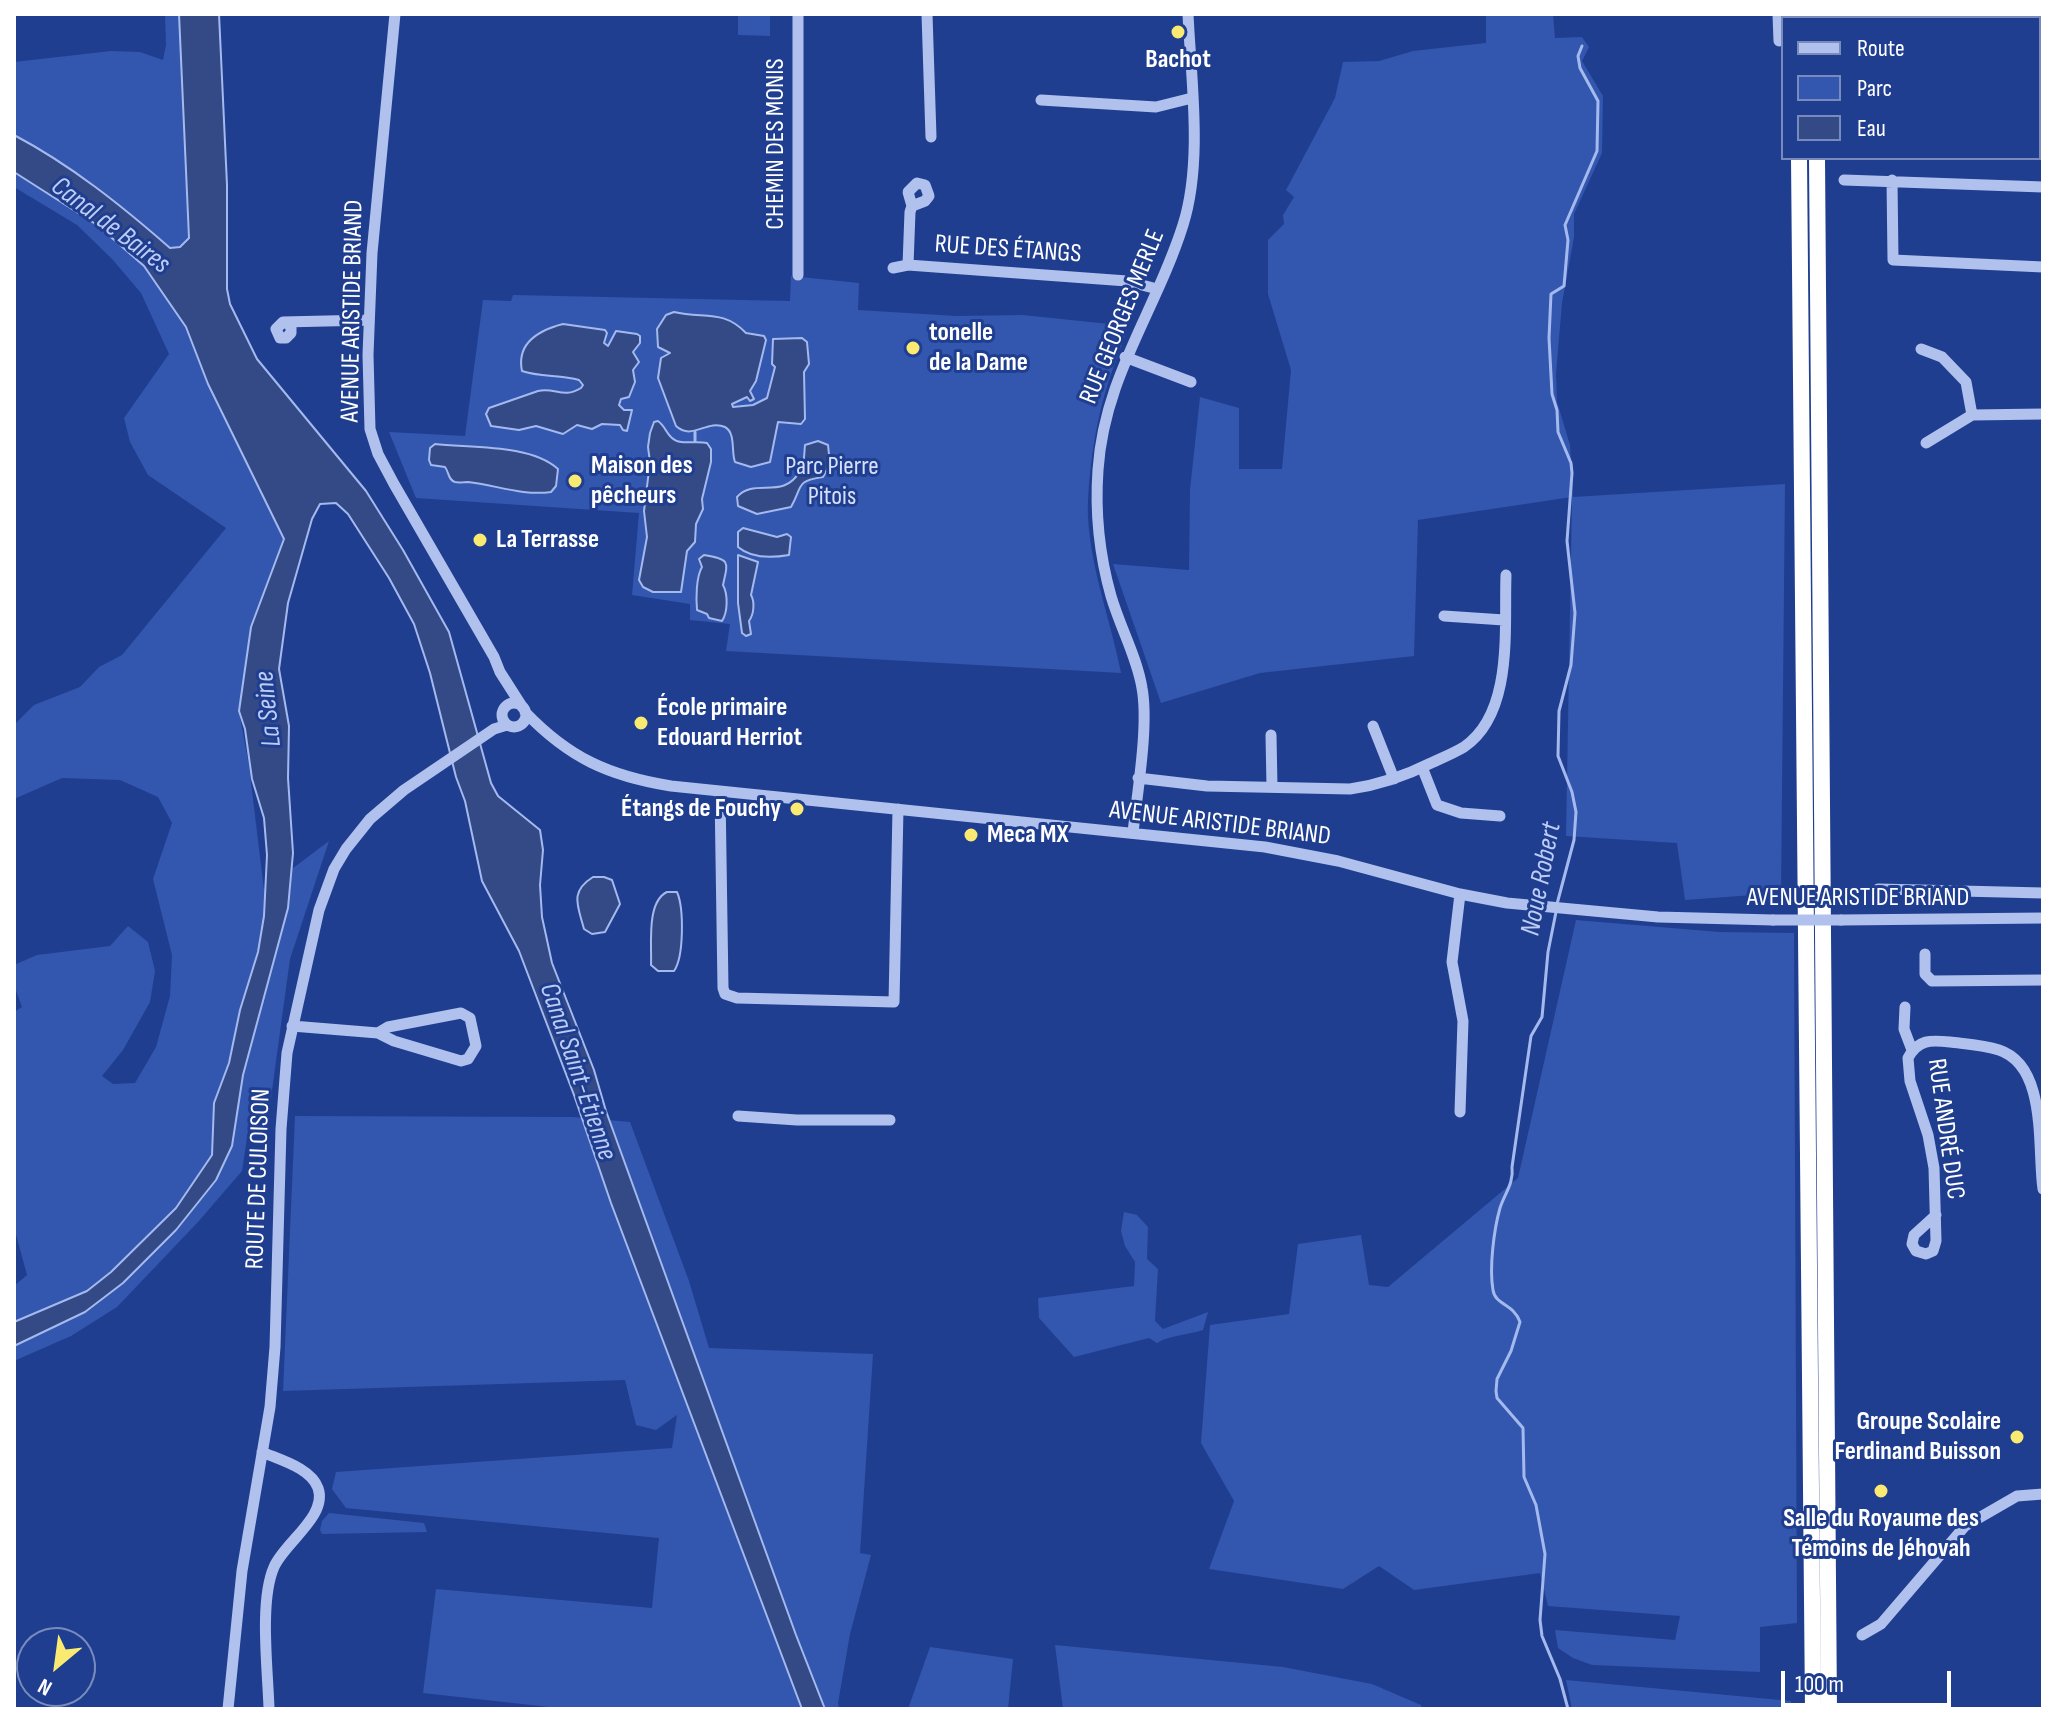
<!DOCTYPE html>
<html>
<head>
<meta charset="utf-8">
<style>
  body { margin:0 }
  #map { position:relative; width:2057px; height:1723px; overflow:hidden; background:#203e90; font-family:"Sofia Sans Condensed",sans-serif }
  canvas { display:block }
  .frame { position:absolute; inset:0; border:16px solid #fff; pointer-events:none }
  .legend { position:absolute; left:1781px; top:16px; width:260px; height:144px; box-sizing:border-box; background:#203e90; border:2px solid #798bbc; margin:0; padding:10px 14px; list-style:none; font-size:24px; color:#fff }
  .legend li { display:flex; align-items:center; gap:16px; height:40px }
  .legend b { width:40px; border:2px solid #798bbc }
  .north { position:absolute; left:16px; top:1627px; width:80px; height:80px; box-sizing:border-box; background:#203e90; border:2px solid #798bbc; border-radius:50%; rotate:209deg; font-size:22px; font-weight:700; line-height:32px; text-align:center; color:#fff }
  .north::after { content:''; display:block; margin:auto; width:28px; height:36px; background:#faea71; clip-path:polygon(50% 0,100% 100%,50% 72%,0 100%) }
  .scale { position:absolute; left:1781px; top:1671px; width:170px; height:36px; box-sizing:border-box; border:4px solid #fff; border-top:0; padding-left:10px; font-size:24px; line-height:28px; white-space:nowrap; color:#fff; -webkit-text-stroke:6px #203e90; paint-order:stroke }
</style>
</head>
<body>
<div id="map">
<canvas width="2057" height="1723"></canvas>
<div class="frame"></div>
<ul class="legend">
<li><b style="height:10px;background:#b0c1ed"></b>Route</li>
<li><b style="height:22px;background:#3356ae"></b>Parc</li>
<li><b style="height:22px;background:#344a87"></b>Eau</li>
</ul>
<div class="north">N</div>
<div class="scale">100 m</div>
</div>
<script>
const ctx = document.querySelector('canvas').getContext('2d');
ctx.lineJoin = 'round';
function paint(path, color) { ctx.fillStyle = color; ctx.fill(path, 'evenodd'); }
function stroke(path, color, width, dash) { ctx.strokeStyle = color; ctx.lineWidth = width; ctx.lineCap = dash ? 'butt' : 'round'; ctx.setLineDash(dash || []); ctx.stroke(path); }
function drawText(font, color, halo, rows, align = 'center') {
  ctx.font = font + ' "Sofia Sans Condensed",sans-serif'; ctx.lineWidth = 6; ctx.setLineDash([]); ctx.textBaseline = 'middle'; ctx.strokeStyle = halo; ctx.fillStyle = color; for (const [text, x, y, turn = 0] of rows) {
    ctx.save(); ctx.translate(x, y); ctx.rotate((+turn || 0) * Math.PI / 180); ctx.textAlign = isNaN(turn) ? turn : align; if (halo) ctx.strokeText(text, 0, 0); ctx.fillText(text, 0, 0); ctx.restore();
  }
}
paint(new Path2D(`
  M165,14H179L189,239L180,247L170,248C122,206 71,165 14,135V62L111,51L140,52L163,60L166,45Z
  M738,14H770V36L738,35Z
  M1486,14H1553L1555,38L1582,37L1589,47L1582,61L1603,96L1602,153L1574,214V237L1562,303L1556,374L1557,402L1570,445L1573,497L1785,484L1781,893L1685,900L1677,843L1566,836L1572,497L1418,520L1414,656L1260,673L1161,703L1113,564L1189,570L1190,490L1200,397L1239,408V469H1282L1291,370L1268,294V240L1284,224L1283,215L1294,197L1286,190L1335,98L1343,62L1379,61L1413,51L1486,43Z
  M14,172L97,225L144,266L186,327L208,384L284,539L251,627L239,711L249,766L264,890L329,841L290,959L270,1105L251,1111L242,1171L198,1222L117,1307L71,1336L14,1361V1286L27,1275L14,1227V1012L22,1007L14,985V965L37,955L110,946L128,926L148,942L155,971L150,1002L123,1050L102,1076L113,1084L135,1083L156,1047L170,996L172,955L153,879L172,823L158,797L120,780L62,778L14,799V725L34,705L80,687L99,667L122,655L226,528L148,475L130,442L124,418L169,354L141,293L112,259L77,225L14,187Z
  M791,276L859,283L858,310L956,316L1023,315L1128,326C1122,348 1112,368 1106,390C1095,425 1087,482 1088,517C1091,571 1111,621 1121,673L726,651L730,624L690,620V604L632,595L639,513L416,498L389,432L465,436L483,300L511,301L513,295L790,301Z
  M1576,920L1719,932L1794,933L1797,1623L1760,1627V1672L1592,1665L1573,1658L1558,1648L1555,1630L1675,1640L1680,1616L1548,1606L1540,1573L1414,1590L1379,1566L1343,1589L1209,1569L1234,1501L1201,1443L1210,1325L1289,1314L1298,1244L1361,1235L1369,1285L1388,1287L1518,1178Z
  M295,1116L573,1117L630,1122L689,1281L709,1348L873,1354L860,1553L871,1555L850,1634L838,1703L839,1709H567L423,1693L436,1589L652,1608L659,1538L346,1508L332,1489L336,1472L672,1448L677,1415L656,1430L636,1425L625,1380L283,1391Z
  M1124,1212L1137,1215L1148,1227L1147,1259L1158,1269L1155,1321L1163,1329L1208,1312L1203,1330C1188,1335 1170,1335 1157,1343L1149,1338L1074,1357L1039,1318L1038,1298L1134,1286L1135,1262L1125,1246L1121,1231Z
  M329,1513L424,1523L427,1532L322,1534L320,1530L322,1521Z
  M1055,1645L1283,1667L1372,1684L1421,1705L1422,1709H1063Z
  M930,1647L1013,1659L1008,1709H908Z
  M1566,1680L1791,1701V1709H1572Z`), '#3356ae');
const water = new Path2D(`
  M179,14H219L227,185V289L230,304L257,359L366,491L403,550L449,632L491,783L498,796L540,830L543,850L540,885L542,917L552,963L594,1070L606,1111L796,1635L825,1709H802L611,1203L574,1095L519,951L482,881L465,801L456,777L430,673L414,624L389,578L348,514L336,503L320,504L312,519L288,603L279,669L289,726L288,778L293,853L288,908L243,1075L232,1146L216,1180L176,1230L123,1283L85,1312L14,1346V1322L87,1291L111,1272L176,1208L212,1155L214,1103L229,1063L240,1010L258,952L264,916L267,855L264,818L252,779L245,729L239,711L251,627L284,539L208,384L186,327L144,266L97,225L14,172V135C71,165 122,206 170,248L180,247L189,238Z
  M674,312C704,319 723,309 746,333L764,336L766,340L756,381L750,391L754,399L750,401L747,397L732,404L733,407L753,405L767,398L775,367L772,364L773,339L802,338L807,342L809,364L804,372L805,419L801,424L778,422L770,462L751,467L735,462C731,452 736,433 725,427C707,419 692,441 676,426L658,378L661,358L670,353L658,347L657,329L666,315Z
  M563,324L605,330L607,333L604,343L608,346L616,331L637,334L640,336V343L633,352L639,362L633,370L635,382L629,397L621,399L619,405L624,410H632L627,431L623,430L620,425L602,424L592,429L577,425L563,434L536,426L519,430L491,426L486,414L489,408L538,391C555,387 563,399 581,388L583,385L579,380C560,375 539,377 522,371C516,342 540,330 563,324Z
  M658,421C665,426 666,433 672,438C680,446 696,440 707,443L711,449V462L702,499L703,509L696,524L695,542L687,551L681,592H653L643,587L639,580L647,537L644,511L650,462L648,447L650,433L654,422Z
  M818,441L828,445L830,464L823,477C795,481 803,486 791,507L757,514L738,506L737,497C755,477 783,501 800,471C805,464 804,453 805,445Z
  M435,444C471,448 531,444 558,469L556,486L551,492C522,496 496,485 468,482C464,482 459,483 455,482C448,480 449,472 445,467L431,465L429,460L430,448Z
  M743,528L777,537L787,534L791,537L789,555C772,558 752,559 738,547V532Z
  M704,555C731,559 728,562 723,585C728,594 728,612 722,621L709,618L707,614L697,610C696,599 696,577 702,567L699,559Z
  M738,555L758,562L751,595C755,602 754,614 749,621L751,634L746,636L742,633L738,603Z
  M593,877H604L612,880L620,904L605,932L592,934L584,929C578,906 569,892 593,877Z
  M667,892H677C684,908 684,957 674,971H658L651,965C652,945 646,902 667,892Z`);
paint(water, '#344a87');
stroke(water, '#a4baee', 2);
stroke(new Path2D(`
  M695,432V441
  M1557,904L1574,840L1576,812L1572,792L1558,756L1559,711L1571,665L1575,613L1567,541L1572,473L1571,463L1558,432L1557,410L1552,394L1549,338L1551,294L1564,286L1568,240L1565,225L1597,151L1598,101L1580,68L1578,56L1582,46
  M1556,912L1548,952L1542,1017L1531,1036L1512,1167C1514,1183 1505,1193 1500,1208C1494,1229 1489,1268 1493,1290C1495,1305 1514,1304 1520,1322L1511,1351L1497,1379L1496,1391L1497,1398L1523,1428L1524,1477L1536,1505L1545,1554L1540,1620L1542,1636L1560,1679L1568,1709`), '#a4baee', 3);
stroke(new Path2D(`
  M395,14L372,253L368,355L370,429L378,454L394,484L494,657L500,672L523,708
  M798,14V275
  M927,14L931,137
  M1778,14L1779,41
  M2039,63H2043
  M1041,100L1156,107L1192,98
  M1844,180L2043,187
  M1892,180L1893,260L2043,267
  M912,206L908,192L917,183L925,185L929,196L925,201L912,206L910,212L908,265L1127,281L1157,289
  M893,268L908,265
  M286,323L291,326V333L286,338H280L276,329L283,322L369,320
  M1921,349L1942,357L1966,382L1972,415
  M1125,357L1191,382
  M1926,443L1972,415L2043,414
  M1444,616L1504,620
  M502 715a12 12 0 1 1 24 0a12 12 0 1 1-24 0Z
  M525,712C569,758 609,776 671,786L1265,847L1338,861L1460,894L1507,903L1658,917L1773,920
  M1373,726L1394,779
  M1271,735L1272,787
  M1422,767L1437,805L1461,813L1500,816
  M1138,778L1207,786L1350,789C1379,785 1405,776 1431,763C1442,758 1454,753 1464,747C1514,713 1504,628 1506,575
  M720,792L723,988L725,994L737,998L894,1002L898,809
  M1133,833C1137,793 1149,726 1142,688C1137,657 1120,627 1111,596C1100,557 1095,512 1098,470C1104,377 1156,311 1183,225C1203,162 1191,80 1188,14
  M1878,889L2043,893
  M1841,920L2043,918
  M1925,954V974L1932,981L2043,980
  M1905,1007L1904,1029L1912,1050
  M292,1026L378,1033L394,1041L461,1061L468,1059L476,1046L470,1018L461,1013L388,1027L378,1033
  M1460,1112L1463,1021L1452,962L1460,894
  M738,1116L797,1120H890
  M1936,1215L1914,1235L1912,1244L1916,1251L1926,1254L1933,1251L1936,1241L1934,1168L1928,1135L1910,1081L1908,1058C1918,1039 1931,1040 1950,1042C1966,1044 1984,1045 1999,1050C2048,1066 2037,1149 2043,1189
  M262,1452C280,1460 311,1468 318,1488C328,1516 284,1543 274,1567C259,1601 268,1671 269,1709
  M1862,1635L1881,1624L1965,1526L2017,1496L2043,1494
  M228,1709L242,1571L270,1407L275,1347L281,1129L287,1053L319,910L334,869L346,849L370,819L404,790L494,729L507,725`), '#b0c1ed', 11);
stroke(new Path2D(`
  M1802,18L1803,14
  M1822,18L1824,14
  M1799,158L1813,1709
  M1817,158L1829,1709`), '#fff', 16);
stroke(new Path2D(`
  M1773,920H1841`), '#b0c1ed', 11);
for (const [x, y, r, color] of [
  [1178,32,8,"#faea71"],
  [913,348,8,"#faea71"],
  [575,481,8,"#faea71"],
  [480,540,8,"#faea71"],
  [641,723,8,"#faea71"],
  [797,809,8,"#faea71"],
  [971,835,8,"#faea71"],
  [2017,1437,8,"#faea71"],
  [1881,1491,8,"#faea71"]
]) { const dot = new Path2D(); dot.arc(x, y, r, 0, 2 * Math.PI); ctx.fillStyle = color; ctx.fill(dot); stroke(dot, '#203e90', 3); }
drawText('bold 26px', '#fff', '#203e90', [
  ["Bachot",1178,60,"center"],
  ["tonelle",929,333],
  ["de la Dame",929,363],
  ["Maison des",591,466],
  ["pêcheurs",591,496],
  ["La Terrasse",496,540],
  ["École primaire",657,708],
  ["Edouard Herriot",657,738],
  ["Étangs de Fouchy",781,809,"right"],
  ["Meca MX",987,835],
  ["Groupe Scolaire",2001,1422,"right"],
  ["Ferdinand Buisson",2001,1452,"right"],
  ["Salle du Royaume des",1881,1519,"center"],
  ["Témoins de Jéhovah",1881,1549,"center"]
], 'left');
drawText('26px', '#fff', '#203e90', [
  ["CHEMIN DES MONIS",776,144,-90],
  ["RUE DES ÉTANGS",1008,250,4],
  ["AVENUE ARISTIDE BRIAND",353,311,-89],
  ["RUE GEORGES MERLE",1123,317,-68],
  ["AVENUE ARISTIDE BRIAND",1220,824,7],
  ["AVENUE ARISTIDE BRIAND",1858,898],
  ["RUE ANDRÉ DUC",1945,1129,82],
  ["ROUTE DE CULOISON",259,1179,-88]
]);
drawText('26px', '#d6e0f9', '#203e90', [
  ["Parc Pierre",832,467],
  ["Pitois",832,497]
]);
drawText('italic 28px', '#bcccf4', '#203e90', [
  ["Canal de Baires",110,226,37],
  ["La Seine",269,709,-96],
  ["Noue Robert",1542,879,-79],
  ["Canal Saint-Etienne",577,1072,71]
]);
</script>
</body>
</html>
